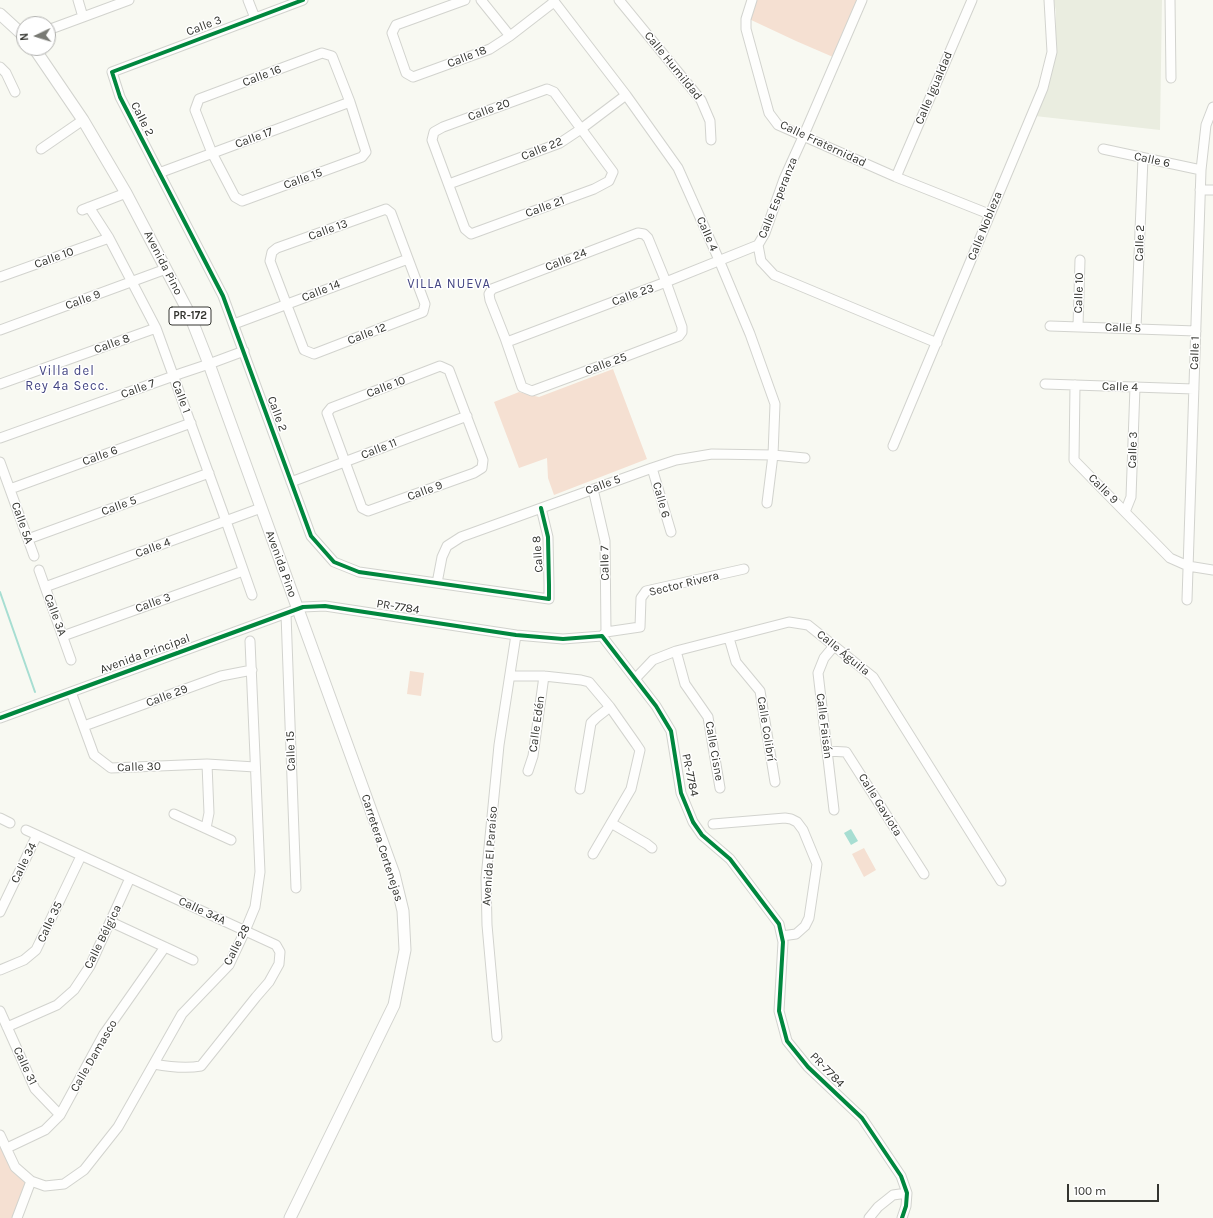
<!DOCTYPE html>
<html>
<head>
<meta charset="utf-8">
<style>
  body { margin:0 }
  #map { position:relative; width:1213px; height:1218px; overflow:hidden; background:#f8f9f2; font-family:Karla,sans-serif }
  canvas { display:block }
  .north { position:absolute; left:16px; top:16px; width:40px; height:40px; box-sizing:border-box; background:#fff; border:1px solid #aeaeac; border-radius:50%; rotate:266deg; font-size:11px; font-weight:700; line-height:16px; text-align:center; color:#343530 }
  .north::after { content:''; display:block; margin:auto; width:14px; height:18px; background:#797a74; clip-path:polygon(50% 0,100% 100%,50% 72%,0 100%) }
  .scale { position:absolute; left:1067px; top:1184px; width:92px; height:18px; box-sizing:border-box; border:2px solid #343530; border-top:0; padding-left:5px; font-size:12px; line-height:14px; white-space:nowrap; color:#343530; -webkit-text-stroke:3px #fff; paint-order:stroke }
</style>
</head>
<body>
<div id="map">
<canvas width="1213" height="1218"></canvas>
<div class="north">N</div>
<div class="scale">100 m</div>
</div>
<script>
const ctx = document.querySelector('canvas').getContext('2d');
ctx.lineJoin = 'round';
function paint(path, color) { ctx.fillStyle = color; ctx.fill(path, 'evenodd'); }
function stroke(path, color, width, dash) { ctx.strokeStyle = color; ctx.lineWidth = width; ctx.lineCap = dash ? 'butt' : 'round'; ctx.setLineDash(dash || []); ctx.stroke(path); }
function drawText(font, color, halo, rows, align = 'center') {
  ctx.font = font + ' Karla,sans-serif'; ctx.lineWidth = 3; ctx.setLineDash([]); ctx.textBaseline = 'middle'; ctx.strokeStyle = halo; ctx.fillStyle = color; for (const [text, x, y, turn = 0] of rows) {
    ctx.save(); ctx.translate(x, y); ctx.rotate((+turn || 0) * Math.PI / 180); ctx.textAlign = isNaN(turn) ? turn : align; if (halo) ctx.strokeText(text, 0, 0); ctx.fillText(text, 0, 0); ctx.restore();
  }
}
paint(new Path2D(`
  M1054,0H1162L1160,130L1035,116L1047,90L1056,55V12Z`), '#eaede0');
paint(new Path2D(`
  M755,0H857L833,57L796,41L749,19Z
  M613,369L647,459L554,495L548,478L547,458L519,468L494,402L519,392L539,397Z
  M410,671L424,673L421,696L407,694Z
  M864,848L876,870L864,877L852,854Z
  M0,1138L19,1170L31,1181L13,1218H0Z`), '#f5e0d2');
paint(new Path2D(`
  M851,829L858,841L851,845L844,833Z`), '#a7ded2');
stroke(new Path2D(`
  M0,592L35,692`), '#a7ded2', 2);
const minor = new Path2D(`
  M78,0L83,17
  M248,0L255,18
  M303,0L112,72L120,97L223,296L311,536L334,562L359,572L549,599V585L548,537L541,508
  M465,0L396,25L392,33L406,73L413,77L490,49L510,36L554,2
  M481,0L510,36
  M553,0L626,95L678,168L719,260L750,334L775,404L773,455L767,503
  M619,0L701,100L710,121L711,140
  M752,0L746,19V29L769,113L778,125L896,177L989,214
  M862,0L803,137L784,179L765,233L758,245L761,261L774,275L937,343
  M1170,0L1171,78
  M48,30L129,0
  M322,53L332,56L350,102L366,152L362,157L242,201L235,197L212,153L195,110L199,99Z
  M0,67L6,73L15,92
  M547,89L554,92L613,172L609,181L594,189L471,234L465,229L432,140L434,132L443,127Z
  M41,149L83,120
  M1103,149L1201,170
  M159,173L350,102
  M896,177L972,0
  M449,184L560,143L581,129L626,95
  M1200,190H1213
  M89,207L109,238L156,328L226,521L252,595
  M386,209L391,213L425,304L423,312L314,354L304,350L270,261L272,252L277,248Z
  M82,210L126,193
  M638,233L644,234L648,238L666,282L682,327V332L679,336L624,357L532,391L522,387L505,338L490,300L489,294L492,289Z
  M0,277L109,238
  M234,324L408,259
  M1050,326L1196,331
  M1078,326L1080,260
  M1136,328L1143,158
  M0,330L166,269
  M507,342L666,282L758,245
  M440,366L449,370L483,460L482,468L474,473L368,511L362,508L327,413L331,408Z
  M0,384L156,328
  M1045,384L1194,389
  M1075,385L1074,460L1170,558L1188,566L1213,570
  M0,438L182,373L209,364L244,351
  M893,446L1043,88L1052,52L1049,0
  M0,462L34,556
  M652,468L671,532
  M291,482L467,416
  M10,489L191,423
  M593,489L605,541L606,632L603,635
  M1125,512L1131,497L1135,387
  M28,539L209,473
  M39,570L71,660
  M437,583L442,557L447,546L461,537L652,468L676,460L712,454L773,455L805,458
  M45,587L261,508
  M1187,600L1201,170L1206,125L1213,107
  M286,614L296,888
  M606,632L640,627L641,598L646,591L744,569
  M63,636L243,571
  M729,638L736,662L760,691L775,782
  M834,646L824,658L818,673L834,810
  M676,651L685,684L708,717L720,788
  M510,676H544L581,680L589,682L610,707L636,744L640,750L631,789L593,854
  M635,679L653,660L676,651L789,622L808,625L873,677L1001,881
  M71,692L94,755L111,768L207,764L255,767
  M0,718L303,607L325,606L516,635L563,639L602,636L656,706L671,731L681,793L693,822L702,835L730,859L779,924L783,942L779,1011L787,1041L808,1067L862,1118L901,1176L907,1193L906,1206L902,1218
  M84,726L221,676L252,670
  M827,751L846,752L924,874
  M528,771L533,756L544,676
  M580,789L591,723L596,718L610,707
  M174,814L231,840
  M0,818L10,823
  M611,823L647,844L652,848
  M713,824L785,818L791,819L797,822L803,830L817,864L809,918L805,926L796,934L782,936
  M206,828L209,813L207,764
  M26,830L276,945L280,952L279,964L269,982L256,997L201,1066C185,1069 170,1067 154,1064
  M0,912L37,835
  M111,922L193,960
  M0,970L24,960L36,950L81,856
  M0,1011L35,1089L60,1115
  M7,1027L57,1005L74,990L90,966L130,878
  M497,1037L487,925L486,878L499,745L516,635
  M0,1135L15,1167L31,1181L45,1186L64,1184L84,1170L118,1127L182,1014L229,965L245,931L255,907L260,872L250,641
  M7,1148L45,1130L60,1115L104,1034L165,947
  M17,1218L31,1181
  M869,1218L878,1207L893,1195L907,1193`);
const major = new Path2D(`
  M0,14L24,36
  M34,48L83,120L126,193L189,313L209,364L394,874L403,911L405,950L394,1005L290,1218`);
stroke(minor, '#d2d3ce', 11);
stroke(major, '#d2d3ce', 13);
stroke(minor, '#fefefd', 9);
stroke(major, '#fefefd', 11);
stroke(new Path2D(`
  M303,0L112,72L120,97L223,296L311,536L334,562L359,572L549,599V585L548,537L541,508
  M0,718L303,607L325,606L516,635L563,639L602,636L656,706L671,731L681,793L693,822L702,835L730,859L779,924L783,942L779,1011L787,1041L808,1067L862,1118L901,1176L907,1193L906,1206L902,1218`), '#00873e', 4);
for (const [x, y, w] of [
  [190,316,42]
]) { const box = new Path2D(); box.roundRect(x - w / 2, y - 9, w, 18, 3); ctx.fillStyle = '#fff'; ctx.fill(box); stroke(box, '#343530', 1); }
drawText('bold 11px', '#343530', null, [
  ["PR-172",190,316]
]);
drawText('12px', '#343530', '#fff', [
  ["Calle 3",204,26,-21],
  ["Calle 18",467,57,-21],
  ["Calle Humildad",673,66,51],
  ["Calle 16",262,76,-21],
  ["Calle Igualdad",934,88,-67],
  ["Calle 20",489,110,-20],
  ["Calle 2",142,119,63],
  ["Calle 17",254,138,-20],
  ["Calle Fraternidad",823,144,25],
  ["Calle 22",542,149,-22],
  ["Calle 6",1152,160,12],
  ["Calle 15",303,179,-20],
  ["Calle Esperanza",778,198,-68],
  ["Calle 21",545,207,-20],
  ["Calle Nobleza",985,226,-68],
  ["Calle 13",328,230,-20],
  ["Calle 4",707,234,66],
  ["Calle 2",1140,243,-88],
  ["Calle 10",54,258,-20],
  ["Calle 24",566,260,-21],
  ["Avenida Pino",163,263,63],
  ["Calle 14",321,291,-21],
  ["Calle 10",1079,293,-88],
  ["Calle 23",633,295,-20],
  ["Calle 9",83,300,-20],
  ["Calle 5",1123,328,2],
  ["Calle 12",367,334,-21],
  ["Calle 8",112,344,-20],
  ["Calle 1",1195,353,-88],
  ["Calle 25",606,364,-20],
  ["Calle 10",386,387,-21],
  ["Calle 4",1120,387,2],
  ["Calle 7",138,389,-20],
  ["Calle 1",181,397,70],
  ["Calle 2",277,414,70],
  ["Calle 11",379,449,-21],
  ["Calle 3",1133,450,-88],
  ["Calle 6",100,456,-20],
  ["Calle 5",603,485,-20],
  ["Calle 9",1103,489,45],
  ["Calle 9",425,491,-20],
  ["Calle 6",661,500,74],
  ["Calle 5",119,506,-20],
  ["Calle 5A",22,523,70],
  ["Calle 4",153,548,-20],
  ["Calle 8",538,554,-94],
  ["Calle 7",605,563,-91],
  ["Avenida Pino",281,564,70],
  ["Sector Rivera",684,584,-14],
  ["Calle 3",153,603,-20],
  ["PR-7784",398,607,9],
  ["Calle 3A",55,615,70],
  ["Calle Águila",843,653,39],
  ["Avenida Principal",145,654,-20],
  ["Calle 29",167,696,-20],
  ["Calle Edén",537,724,-82],
  ["Calle Faisán",824,726,83],
  ["Calle Colibrí",766,729,81],
  ["Calle 15",291,751,-92],
  ["Calle Cisne",714,751,80],
  ["Calle 30",139,767,-2],
  ["PR-7784",690,775,78],
  ["Calle Gaviota",880,805,58],
  ["Carretera Certenejas",382,848,72],
  ["Avenida El Paraíso",490,856,-86],
  ["Calle 34",24,863,-64],
  ["Calle 34A",202,911,25],
  ["Calle 35",50,922,-65],
  ["Calle Bélgica",103,937,-64],
  ["Calle 28",237,945,-63],
  ["Calle Damasco",94,1056,-60],
  ["Calle 31",25,1066,65],
  ["PR-7784",827,1070,46]
]);
ctx.letterSpacing = '1px';
drawText('13px', '#444683', '#fff', [
  ["VILLA NUEVA",449,284],
  ["Villa del",67,371],
  ["Rey 4ª Secc.",67,386]
]);
ctx.letterSpacing = '0px';
</script>
</body>
</html>
